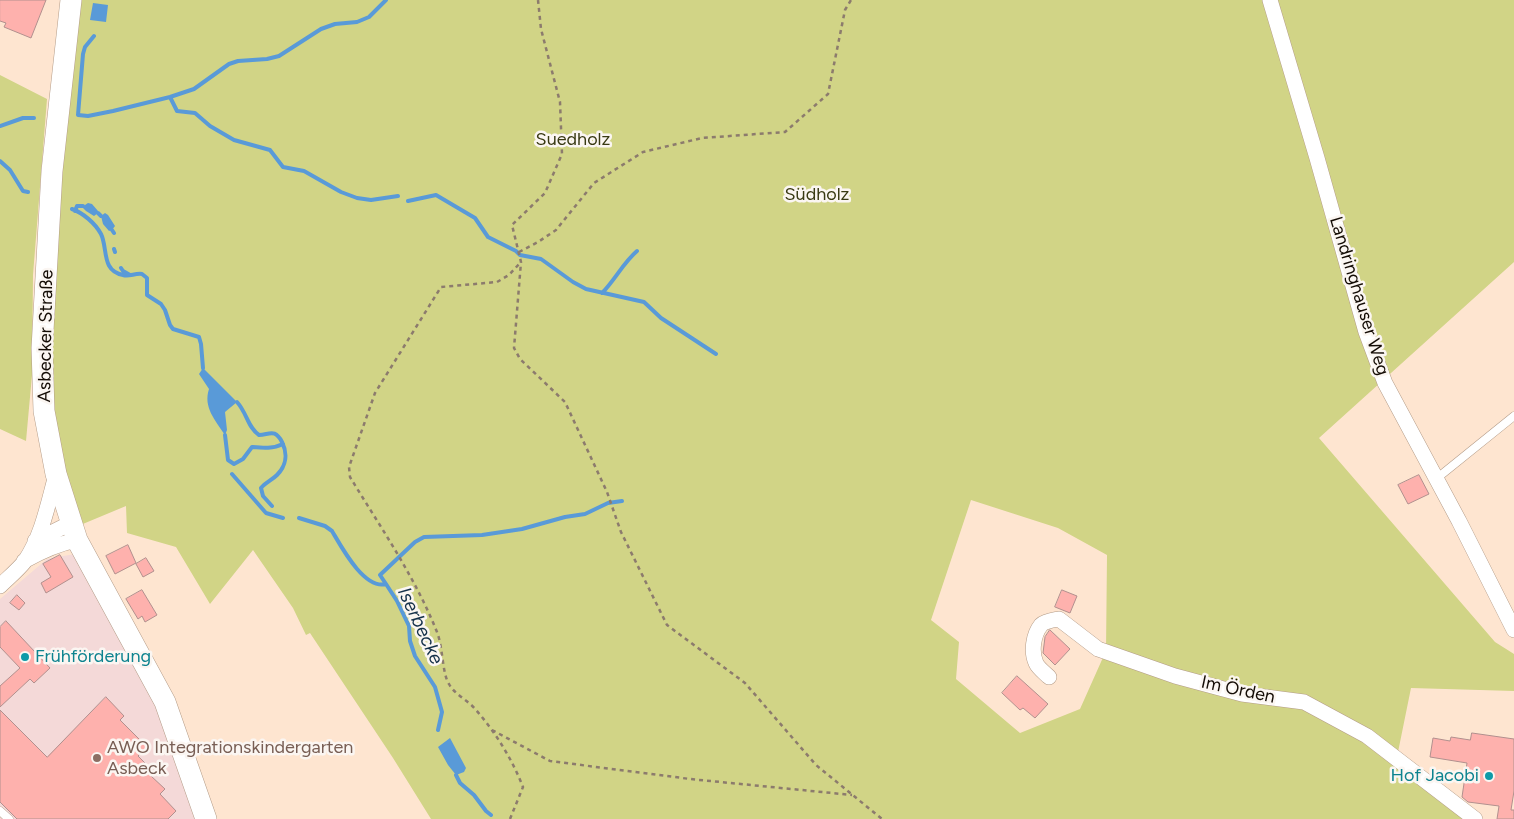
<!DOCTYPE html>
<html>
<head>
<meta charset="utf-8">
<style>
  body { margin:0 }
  canvas { display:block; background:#fee5d0 }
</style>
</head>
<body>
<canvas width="1514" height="819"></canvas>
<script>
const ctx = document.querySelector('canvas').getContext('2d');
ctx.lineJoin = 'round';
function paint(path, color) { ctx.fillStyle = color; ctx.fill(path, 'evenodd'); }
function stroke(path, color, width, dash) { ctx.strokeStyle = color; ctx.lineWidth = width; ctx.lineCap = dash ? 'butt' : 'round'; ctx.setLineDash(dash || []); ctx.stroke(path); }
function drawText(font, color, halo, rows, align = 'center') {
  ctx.font = font + ' Figtree,sans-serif'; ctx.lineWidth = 5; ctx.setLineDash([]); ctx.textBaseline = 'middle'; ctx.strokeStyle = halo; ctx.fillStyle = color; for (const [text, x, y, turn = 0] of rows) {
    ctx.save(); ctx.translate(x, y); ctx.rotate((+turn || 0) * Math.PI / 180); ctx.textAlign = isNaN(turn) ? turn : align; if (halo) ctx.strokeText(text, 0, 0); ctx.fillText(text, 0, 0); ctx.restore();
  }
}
paint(new Path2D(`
  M75,554L161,709L199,819H0V599L47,559Z`), '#f4d9d8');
paint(new Path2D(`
  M81,0H1514V262L1319,438L1495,642L1514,654V691L1411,688L1397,757L1356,725L1305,698L1236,690L1205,683L1106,651L1107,555L1058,528L971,500L931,620L959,642L956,679L1020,733L1080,709L1105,653L1191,685L1229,694L1308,707L1356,734L1469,819H431L393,758L310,633L306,635L293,608L253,550L210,604L176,547L127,533L126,506L78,526L74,514L50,398V331L67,104Z
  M0,75L47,99L33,275L32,375L26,441L0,429Z`), '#d1d486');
paint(new Path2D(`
  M93,3L108,5L106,22L90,20Z
  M88,203L92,204L98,211V213L94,216L86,211L82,207Z
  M105,213L108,215L115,226L112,230L109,231L103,224L101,216Z
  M203,368L237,402L225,412L227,430L225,435C215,420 203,407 209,389L199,374Z
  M450,738L466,768L464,772L456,775L448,765L438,747Z`), '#599ad8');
stroke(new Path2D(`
  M94,36L85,47L83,54L78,115L88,116L113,111L170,97L194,89L229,64L238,61L267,59L279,56L321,29L335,24L357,22L369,17L386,0
  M170,97L177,111L195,113L210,126L234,140L270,150L283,167L304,171L341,192L357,198L371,200L398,196
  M0,126L23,118H34
  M0,161L10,170L23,191L28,192
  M408,201L436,195L475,218L488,237L516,251L520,255L541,259L573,282L586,289L644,302L661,318L716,354
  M72,209C83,213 95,223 101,234C108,248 101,271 123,275C129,277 135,273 142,274L147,278V295L161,304L165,310L170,325L173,329L199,337L201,344L203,368
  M75,211L77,206H83
  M98,213L101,216
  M112,230L114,233
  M114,249L115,252
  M121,268L123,271L130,275
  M602,293C615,280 623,263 637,251
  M237,402C247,413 248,428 259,435C271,434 275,429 282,442C288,454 286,466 277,475C272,480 265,483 261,488L263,496L272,506
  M225,435L228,460L234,464L243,459L252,447C263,448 273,449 283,444
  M232,474L266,513L283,518
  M299,518L325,526L332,531C341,546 364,590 386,584L397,601L409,626L410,641L415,656L435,687L442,712L438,730
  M386,584L380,575L415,542L424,537L482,535L522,529L565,517L585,514L608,503L622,501
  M456,775L460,783L474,795L486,811L491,815`), '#599ad8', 4);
const building = new Path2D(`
  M0,0H46L31,38L4,27L6,23L0,21Z
  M1419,475L1429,494L1408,504L1398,485Z
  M128,545L136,563L115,574L106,556Z
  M60,555L73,577L46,593L41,583L51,577L43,564Z
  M146,558L154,571L143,577L136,564Z
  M142,590L157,615L145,622L142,616L138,619L126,599Z
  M1062,590L1077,596L1070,613L1055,607Z
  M17,595L25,603L19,610L10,603Z
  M6,621L50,668L34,683L30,679L0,707V686L20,668L0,647V627Z
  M1050,630L1070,649L1055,665L1043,653L1045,637Z
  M1017,676L1048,704L1035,718L1023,708L1020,710L1002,693Z
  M106,697L124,716L120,720L147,747L138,756L154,772L151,776L165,789L160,794L176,811L168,819H17L0,802V710L47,757Z
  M1472,733L1514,739V791L1511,810H1514V819H1497L1499,806L1468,802L1462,797L1467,763L1430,757L1433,738L1450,741L1451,737L1470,740Z`);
paint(building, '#feb1ad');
stroke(building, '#b1908e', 1);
const service = new Path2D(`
  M1436,479L1514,416
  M0,811L9,819`);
const minor = new Path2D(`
  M1270,0L1317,158L1366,332L1385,383L1459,521L1514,630
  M35,541L71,523
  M24,561C42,551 57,544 77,540
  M0,586C8,578 18,570 25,561C42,536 48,504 56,475
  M1049,677C1045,673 1038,668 1036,663C1031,652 1033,635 1041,625C1045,621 1054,620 1059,619L1098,649L1175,676L1242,694L1304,702L1367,736L1475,819`);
const secondary = new Path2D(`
  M71,0L52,171L42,348L44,411L56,474L77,540L165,702L206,819`);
stroke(service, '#b49c88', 9);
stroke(minor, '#b49c88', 16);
stroke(secondary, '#b49c88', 22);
stroke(new Path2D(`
  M538,0L541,29L560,102L562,154L545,193L512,225L521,262L514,348L520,359L565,402L607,492L621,532L667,625L745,683L816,765L882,819
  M519,252L538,242L556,230L594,183L643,152L702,138L785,132L828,94L845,10L851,0
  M492,730L550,761L690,779L852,795
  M510,819L523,787C512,759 496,733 476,710C468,700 455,695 449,684C442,673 443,647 437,632C415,577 381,528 350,477L349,467L375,393L441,287L497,282L509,275L520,263`), '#8c7b6d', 2.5, [4, 4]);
stroke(service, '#fff', 8);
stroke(minor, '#fff', 15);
stroke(secondary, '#fff', 21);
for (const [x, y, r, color] of [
  [25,657,5,"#0f9aa8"],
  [97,758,5,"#8d6e63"],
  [1489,776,5,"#0f9aa8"]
]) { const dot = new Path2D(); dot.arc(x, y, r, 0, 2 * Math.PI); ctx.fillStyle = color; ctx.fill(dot); stroke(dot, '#fbf6f2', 2); }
drawText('18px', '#393a13', '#fbf6f2', [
  ["Suedholz",573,140],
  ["Südholz",817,195]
]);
drawText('18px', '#140c05', '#fbf6f2', [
  ["Landringhauser Weg",1359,296,73],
  ["Asbecker Straße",46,336,-89],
  ["Im Örden",1238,690,12]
]);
drawText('18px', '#0d838f', '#fbf6f2', [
  ["Frühförderung",35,657],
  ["Hof Jacobi",1479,776,"right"]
], 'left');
drawText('18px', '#785e54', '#fbf6f2', [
  ["AWO Integrationskindergarten",107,748],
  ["Asbeck",107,769]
], 'left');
drawText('italic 19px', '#143049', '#fbf6f2', [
  ["Iserbecke",420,626,65]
]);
</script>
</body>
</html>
